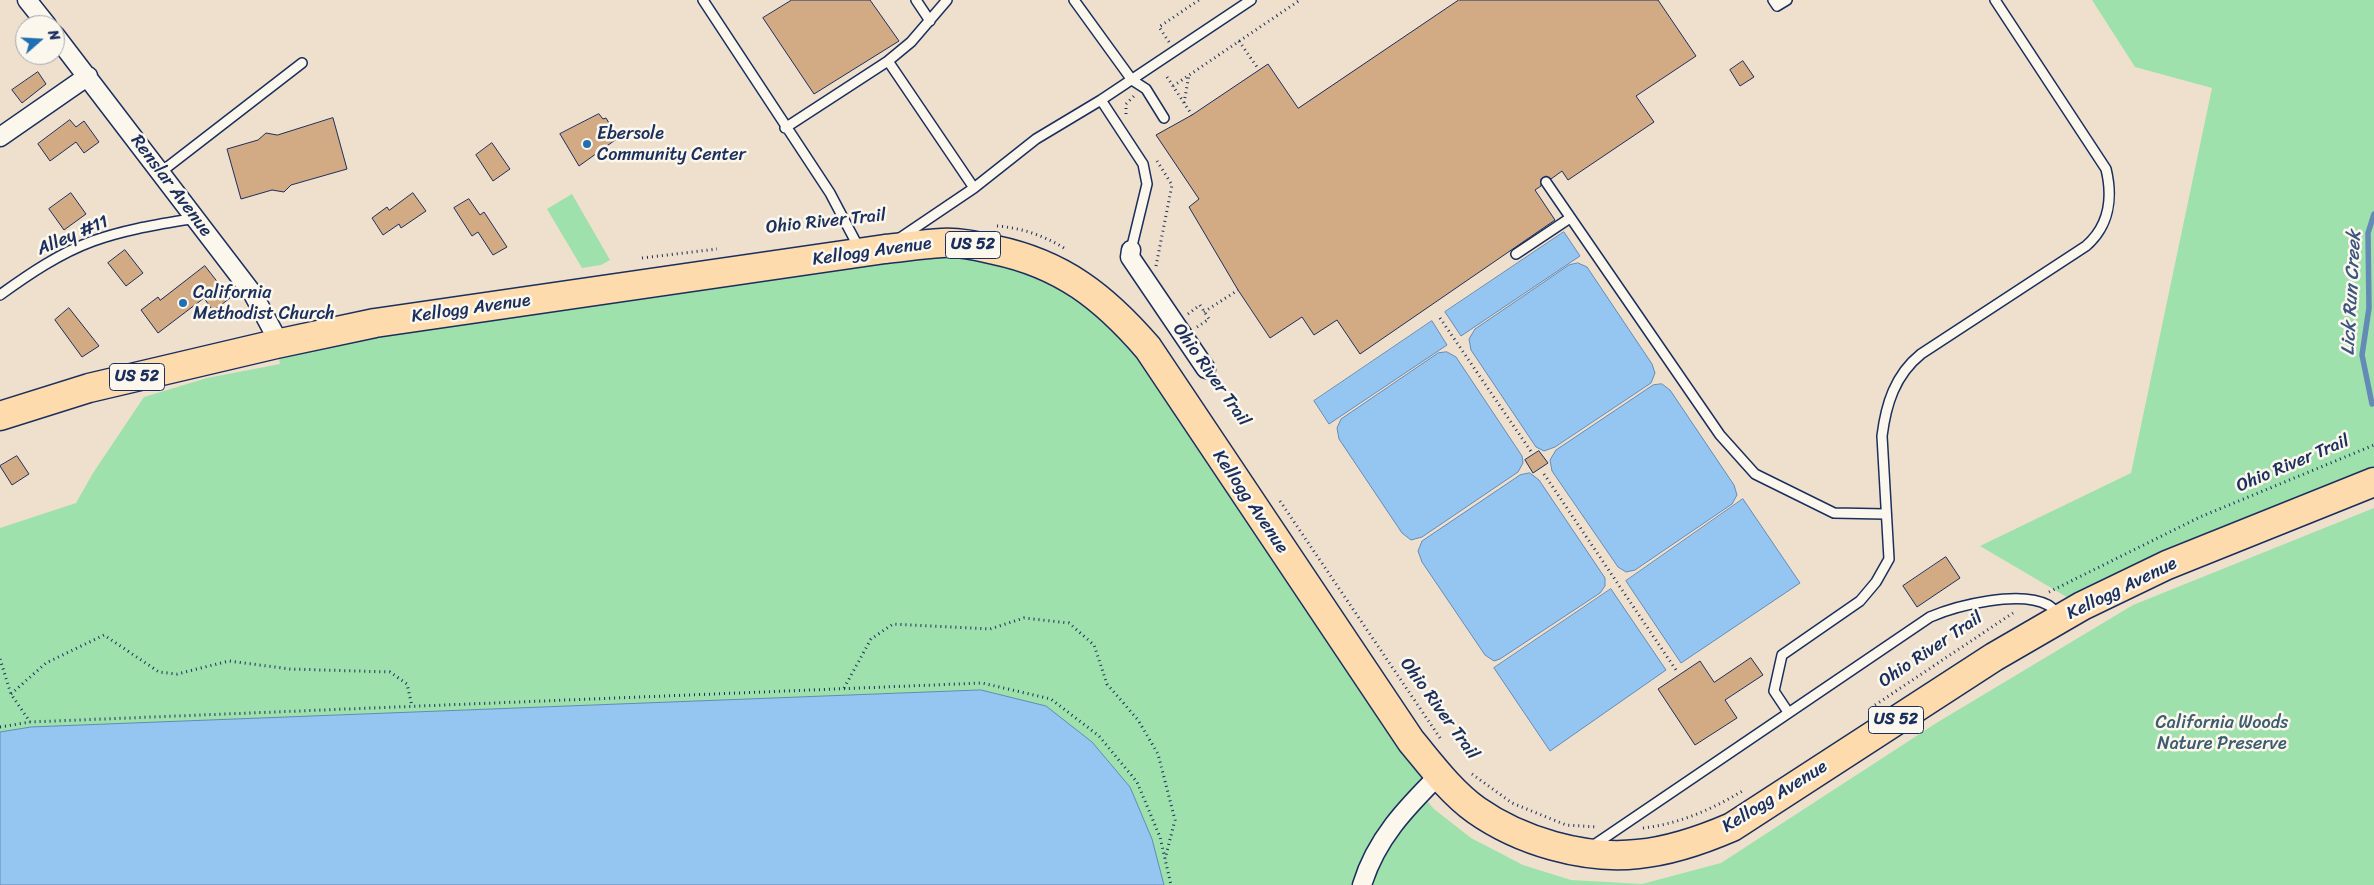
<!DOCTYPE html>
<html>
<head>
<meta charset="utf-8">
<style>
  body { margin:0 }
  #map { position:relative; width:2374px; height:885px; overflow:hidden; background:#efe0cd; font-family:Sriracha,sans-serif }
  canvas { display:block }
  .north { position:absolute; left:15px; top:15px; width:50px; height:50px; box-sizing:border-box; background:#fbf7ec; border:1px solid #a1a7b3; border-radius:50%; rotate:71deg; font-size:14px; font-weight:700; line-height:20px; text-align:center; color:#1b2f5e }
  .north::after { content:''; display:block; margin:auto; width:18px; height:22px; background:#1f6fb2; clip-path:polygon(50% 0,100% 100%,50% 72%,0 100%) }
</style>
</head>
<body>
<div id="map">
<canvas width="2374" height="885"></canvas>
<div class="north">N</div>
</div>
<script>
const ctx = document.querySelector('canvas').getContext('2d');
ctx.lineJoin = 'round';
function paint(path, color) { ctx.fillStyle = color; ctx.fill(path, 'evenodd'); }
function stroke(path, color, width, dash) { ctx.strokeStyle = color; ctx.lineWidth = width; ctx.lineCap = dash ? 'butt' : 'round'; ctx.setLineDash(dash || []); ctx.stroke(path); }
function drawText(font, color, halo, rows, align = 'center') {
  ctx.font = font + ' Sriracha,sans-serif'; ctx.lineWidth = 5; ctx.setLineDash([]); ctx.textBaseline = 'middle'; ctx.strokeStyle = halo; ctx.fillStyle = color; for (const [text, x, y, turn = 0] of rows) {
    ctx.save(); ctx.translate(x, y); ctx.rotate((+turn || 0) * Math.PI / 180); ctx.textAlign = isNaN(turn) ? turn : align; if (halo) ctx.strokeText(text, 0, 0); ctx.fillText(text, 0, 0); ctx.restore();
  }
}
paint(new Path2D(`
  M2092,0H2374V482L2082,606L1980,546L2131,473L2212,88L2135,67Z
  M572,194L610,260L601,265L582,268L547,209Z
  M943,243L1101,300L1439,775L1421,794L1434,809L1471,838L1523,865L1571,880L1642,884L1721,863L1938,722L2133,605L2374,508V885H0V528L76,503L93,473L144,397L207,378L280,364L276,344Z`), '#9ee1ac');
const water = new Path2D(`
  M1564,232L1580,256L1461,336L1445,312Z
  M1578,263L1587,267L1652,364L1655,373L1651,383L1555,447L1544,451L1536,447L1471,350L1469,339L1475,329L1569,265Z
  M1432,321L1447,345L1329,424L1314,401Z
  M1447,352L1456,357L1522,456L1523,463L1518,472L1422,537L1411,540L1402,533L1339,439L1337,428L1341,419L1438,353Z
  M1662,384L1670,390L1734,485L1737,495L1732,504L1635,570L1626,572L1618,567L1552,471L1550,460L1556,450L1653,385Z
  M1530,473L1539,480L1605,578V586L1600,593L1500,659L1494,661L1485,655L1422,562L1418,551L1422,541L1520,475Z
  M1743,499L1800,583L1681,663L1626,581Z
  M1611,589L1666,670L1550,751L1494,668Z
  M981,690L1046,706L1092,742L1130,787L1152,839L1164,885H0V732L31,727Z`);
paint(water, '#95c6f1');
stroke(water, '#648ab6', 1);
stroke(new Path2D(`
  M2372,404L2362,355L2369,308L2368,233L2374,214`), '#648ab6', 5.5);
const building = new Path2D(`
  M792,0H870L899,41L814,94L763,18Z
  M1459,0H1658L1696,56L1636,96L1654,122L1568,180L1562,171L1551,179L1546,176L1541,179V186L1535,190L1555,220L1360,354L1337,320L1314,335L1302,317L1270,338L1238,290L1189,207L1199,199L1156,135L1192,115L1268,64L1298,108Z
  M1743,61L1754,77L1740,86L1730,70Z
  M38,72L46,84L22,103L12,90Z
  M599,114L603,119L606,118L618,138L579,166L560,134Z
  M333,118L347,169L291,185L284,192L272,190L241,199L227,149L258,140L266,133L277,135Z
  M70,120L76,127L84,121L99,142L84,153L76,142L50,161L38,144Z
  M492,143L510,169L493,181L476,155Z
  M71,193L86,214L64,230L49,209Z
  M413,193L426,211L401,228L399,224L383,235L372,218L387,207L389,210Z
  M469,199L480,215L484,212L507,247L493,255L478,232L472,236L454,208Z
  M125,250L143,273L126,286L108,263Z
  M205,266L230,298L213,311L204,298L158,333L141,310L158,297L160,300Z
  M69,308L99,346L82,357L55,320Z
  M1539,451L1548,463L1533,473L1525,460Z
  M17,456L29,474L12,485L0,466Z
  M1946,557L1960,578L1917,607L1903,586Z
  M1751,658L1763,675L1725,700L1737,718L1695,745L1658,689L1700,661L1714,682Z`);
paint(building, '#d2aa84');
stroke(building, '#1b2f5e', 1);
const lane = new Path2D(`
  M703,0L830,193L860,250
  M916,0L930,21
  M1074,0L1132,80L1146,89L1164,118
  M1773,0L1777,6L1787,0
  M888,61L911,42L947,0
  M1101,100L1143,164L1147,184L1131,250
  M785,128L888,61L974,188L900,238
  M161,172L302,63
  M1546,182L1720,435L1755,474L1834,513L1885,514
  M974,188L1036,139L1101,100L1251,0
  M1516,254L1570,218
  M0,295C29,274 60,253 93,241C126,229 161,224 196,218
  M1788,712L1774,691L1782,655L1860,601L1876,582L1889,559L1882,436C1886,404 1895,375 1921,354L2086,246C2109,226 2113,198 2106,169L1995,0
  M1591,847L1930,617C1958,605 2020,590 2048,605C2053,608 2057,613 2060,616`);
const street = new Path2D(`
  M27,0L47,25
  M55,35L253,294L274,333L276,344
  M0,137L88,76
  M1131,250L1130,257L1206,369
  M1362,885C1376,839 1406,808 1439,775`);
const primary = new Path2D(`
  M0,416L89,388L276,344L375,323L885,249C904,247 923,244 942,243C960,242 977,246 995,250C1062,264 1104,297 1148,348L1411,741C1431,765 1450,791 1476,810C1520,841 1584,860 1638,854C1670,851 1702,840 1732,827L1994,657L2082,606L2167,565L2374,482`);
stroke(lane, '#1b2f5e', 12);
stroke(street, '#1b2f5e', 21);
stroke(primary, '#1b2f5e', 31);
stroke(new Path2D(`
  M1239,41L1259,70
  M1169,42L1159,27L1199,0
  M1167,77L1192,115
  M1173,86L1300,0
  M1184,103L1189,75
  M1126,114V104L1134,96
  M997,226C1021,228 1043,235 1064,248
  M642,258L717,249
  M1156,266L1172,185L1157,161
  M1204,312L1238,290
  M1188,314L1200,305L1209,319L1197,327
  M1440,318L1532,453
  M1544,474L1676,670
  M1280,501L1440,738
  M2049,592L2200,517L2374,445
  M0,659L11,694L30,722
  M844,688L871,639L893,624L990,629L1024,618L1069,623L1094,645L1107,684L1138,720L1158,754L1175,820L1165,859
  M11,694L46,663L104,635L159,672L177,674L229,661L290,669L390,672L407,684L412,706
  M1875,705L2013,613
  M0,727L30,722L982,683L1051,699L1099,736L1137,782L1160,837L1171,885
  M1472,774L1512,803L1566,825L1597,827
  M1643,828C1679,824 1713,809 1744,790`), '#1b2f5e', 3, [1, 4]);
stroke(lane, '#fbf7ec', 9);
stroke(street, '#fbf7ec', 18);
stroke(primary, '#fddbac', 28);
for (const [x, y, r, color] of [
  [587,144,5,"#1f6fb2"],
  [183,303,5,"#1f6fb2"]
]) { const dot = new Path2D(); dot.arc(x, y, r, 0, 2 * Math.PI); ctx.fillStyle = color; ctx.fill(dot); stroke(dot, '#fbf7ec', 2); }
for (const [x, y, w] of [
  [973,245,55],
  [137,377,55],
  [1896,720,55]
]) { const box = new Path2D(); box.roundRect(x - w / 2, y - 13.5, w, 27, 4); ctx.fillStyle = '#fbf7ec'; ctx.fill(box); stroke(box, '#1b2f5e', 1); }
drawText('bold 16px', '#1b2f5e', null, [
  ["US 52",973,245],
  ["US 52",137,377],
  ["US 52",1896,720]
]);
drawText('18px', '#1b2f5e', '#fbf7ec', [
  ["Ebersole",597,134],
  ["Community Center",597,155],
  ["California",193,293],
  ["Methodist Church",193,314]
], 'left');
drawText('18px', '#1b2f5e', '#fbf7ec', [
  ["Renslar Avenue",171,186,53],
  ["Ohio River Trail",826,222,-6],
  ["Alley #11",73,236,-23],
  ["Kellogg Avenue",872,252,-8],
  ["Kellogg Avenue",471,309,-8],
  ["Ohio River Trail",1211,375,55],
  ["Ohio River Trail",2293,464,-23],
  ["Kellogg Avenue",1250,502,56],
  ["Kellogg Avenue",2122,589,-26],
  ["Ohio River Trail",1931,650,-34],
  ["Ohio River Trail",1439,709,54],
  ["Kellogg Avenue",1775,797,-32]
]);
drawText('18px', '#3c5c72', '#fbf7ec', [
  ["California Woods",2222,723],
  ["Nature Preserve",2222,744]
]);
drawText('italic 19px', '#3a5583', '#fbf7ec', [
  ["Lick Run Creek",2352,293,-87]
]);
</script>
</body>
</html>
